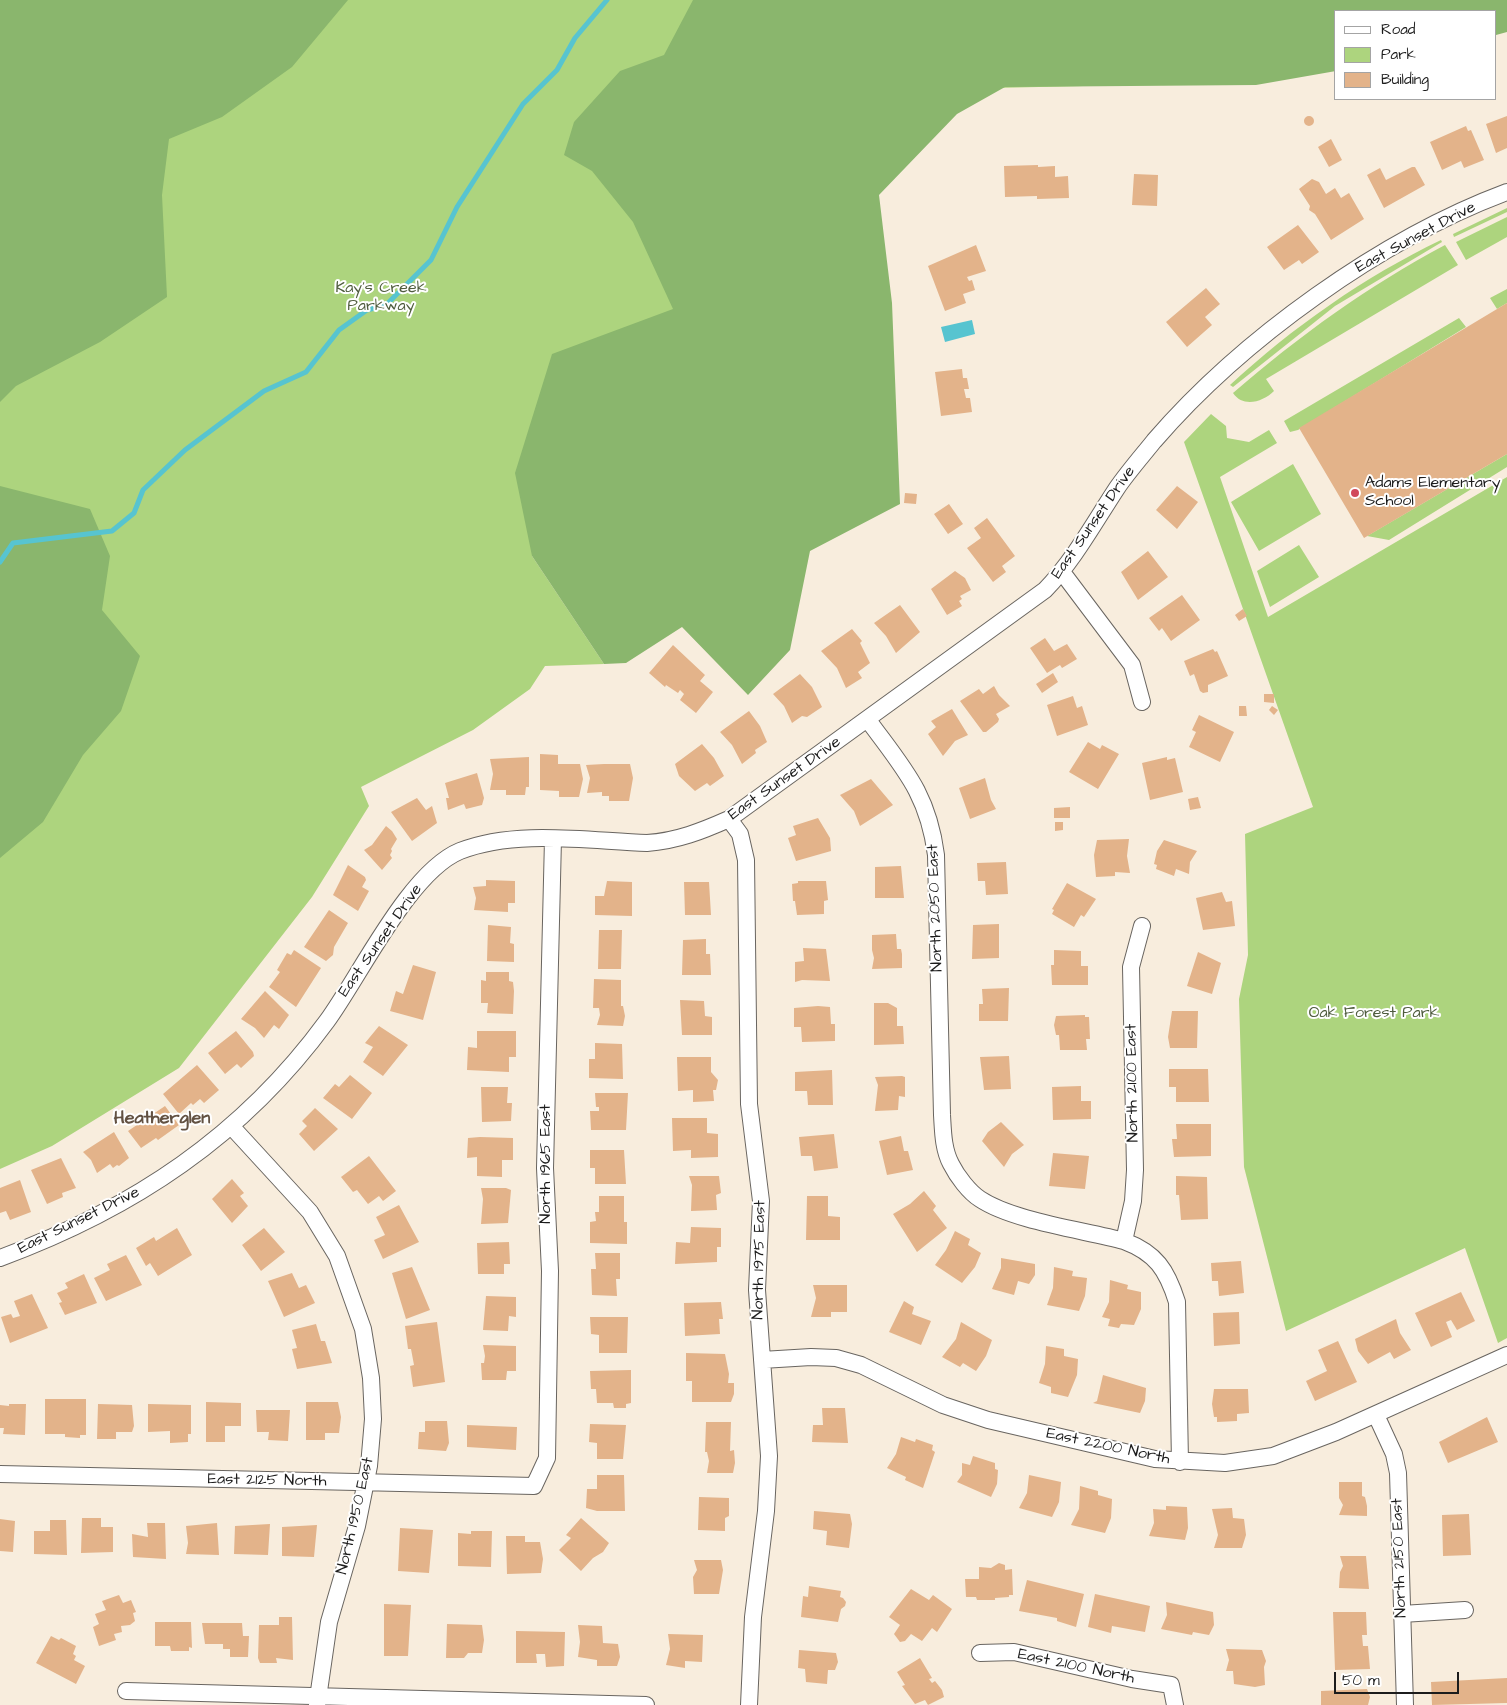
<!DOCTYPE html>
<html>
<head>
<meta charset="utf-8">
<style>
  body { margin:0 }
  #map { position:relative; width:1507px; height:1705px; overflow:hidden; background:#f8eddd; font-family:"Architects Daughter",sans-serif }
  canvas { display:block }
  .legend { position:absolute; left:1334px; top:10px; width:162px; height:90px; box-sizing:border-box; background:#fff; border:1px solid #a4a4a4; margin:0; padding:6px 9px; list-style:none; font-size:15px; color:#1c1c1c }
  .legend li { display:flex; align-items:center; gap:10px; height:25px }
  .legend b { width:25px; border:1px solid #a4a4a4 }
  .scale { position:absolute; left:1334px; top:1672px; width:125px; height:22px; box-sizing:border-box; border:2px solid #1c1c1c; border-top:0; padding-left:6px; font-size:15px; line-height:18px; white-space:nowrap; color:#1c1c1c; -webkit-text-stroke:4px #fff; paint-order:stroke }
</style>
</head>
<body>
<div id="map">
<canvas width="1507" height="1705"></canvas>
<ul class="legend">
<li><b style="height:6px;background:#fff"></b>Road</li>
<li><b style="height:14px;background:#add47e"></b>Park</li>
<li><b style="height:14px;background:#e3b38a"></b>Building</li>
</ul>
<div class="scale">50 m</div>
</div>
<script>
const ctx = document.querySelector('canvas').getContext('2d');
ctx.lineJoin = 'round';
function paint(path, color) { ctx.fillStyle = color; ctx.fill(path, 'evenodd'); }
function stroke(path, color, width, dash) { ctx.strokeStyle = color; ctx.lineWidth = width; ctx.lineCap = dash ? 'butt' : 'round'; ctx.setLineDash(dash || []); ctx.stroke(path); }
function drawText(font, color, halo, rows, align = 'center') {
  ctx.font = font + ' "Architects Daughter",sans-serif'; ctx.lineWidth = 4; ctx.setLineDash([]); ctx.textBaseline = 'middle'; ctx.strokeStyle = halo; ctx.fillStyle = color; for (const [text, x, y, turn = 0] of rows) {
    ctx.save(); ctx.translate(x, y); ctx.rotate((+turn || 0) * Math.PI / 180); ctx.textAlign = isNaN(turn) ? turn : align; if (halo) ctx.strokeText(text, 0, 0); ctx.fillText(text, 0, 0); ctx.restore();
  }
}
paint(new Path2D(`
  M119,0H1335L1084,86L814,92L532,556L604,664L545,666L530,689L473,730L361,787L369,806L312,897L179,1068L52,1146L0,1169V162Z
  M1507,208V212L1454,237L1453,234Z
  M1507,217V237L1466,260L1456,242Z
  M1441,240L1442,242L1335,306L1233,387L1230,385C1293,327 1364,277 1441,240Z
  M1445,245L1458,265L1266,379L1274,391C1263,402 1243,408 1233,393C1299,336 1368,286 1445,245Z
  M1507,289V303L1497,309L1490,298Z
  M1459,318L1466,327L1298,430L1290,432L1284,421Z
  M1211,414L1226,426L1227,438L1249,442L1269,430L1277,443L1220,477L1268,617L1507,477V1338L1498,1343L1465,1248L1286,1331L1244,1167L1239,999L1248,955L1245,834L1313,807L1184,442Z
  M1507,454V467L1389,540L1367,536Z
  M1293,464L1321,514L1259,551L1231,502Z
  M1299,545L1319,577L1270,607L1257,571Z`), '#add47e');
paint(new Path2D(`
  M0,0H348L292,67L222,117L169,139L162,195L167,297L100,342L16,386L0,402Z
  M693,0H1507V32L1496,35V11H1336V71L1256,85L1005,87L957,114L879,195L892,303L900,504L810,551L790,650L748,695L682,627L626,663L604,664L532,556L515,473L552,354L673,309L633,222L592,171L564,155L574,122L620,71L664,55Z
  M0,486L90,509L110,556L102,610L140,656L121,711L83,755L43,822L0,858Z`), '#8ab66d');
paint(new Path2D(`
  M972,320L975,334L945,342L941,327Z`), '#57c4d0');
stroke(new Path2D(`
  M0,562L13,543L112,531L134,513L143,490L185,450L264,391L306,372L339,330L367,310L386,305L431,260L457,207L523,104L557,70L575,38L607,0`), '#57c4d0', 5);
paint(new Path2D(`
  M1507,116V148L1496,153L1486,124Z
  M1304 121a5 5 0 1 1 10 0a5 5 0 1 1-10 0Z
  M1466,126L1468,131L1471,130L1484,160L1464,168L1461,161L1442,170L1430,142Z
  M1331,139L1342,160L1329,167L1318,147Z
  M1038,165V167L1055,166V177L1068,176L1069,198L1037,199V196L1005,197L1004,166Z
  M1412,167H1415L1425,185L1384,208L1367,175L1380,168L1386,180Z
  M1134,174L1158,175L1157,206L1132,205Z
  M1312,179L1319,182L1326,194L1335,188L1341,198L1349,193L1364,219L1331,240L1315,214L1309,210L1310,206L1299,189Z
  M1298,225L1319,252L1302,264L1299,260L1284,270L1267,247Z
  M976,245L986,271L967,277L969,281L972,280L975,290L963,294L966,303L945,311L928,266Z
  M1206,288L1220,304L1205,317L1212,325L1187,347L1166,322Z
  M1507,303V454L1364,538L1299,428Z
  M962,369L963,378H967L969,389H964L966,398H970L972,412L941,416L935,372Z
  M1177,486L1198,502L1177,529L1156,510Z
  M905,493L917,494L916,504L904,503Z
  M949,504L963,524L948,534L934,514Z
  M987,518L1015,556L1002,566L1006,572L993,582L967,548L981,538L974,528Z
  M1148,551L1168,577L1138,600L1121,572Z
  M955,571L965,578L971,590L960,596L962,599L959,601L962,606L947,615L931,589Z
  M1182,595L1200,620L1171,641L1162,628L1159,631L1149,618Z
  M900,605L920,632L896,653L886,636L874,623Z
  M1243,609L1247,616L1239,621L1235,615Z
  M852,629L862,641L860,643L870,663L858,672L862,678L846,688L837,668L821,651Z
  M1045,638L1054,651L1067,644L1077,659L1062,668L1060,665L1047,673L1030,648Z
  M673,645L705,675L700,681L713,692L696,713L680,700L684,694L680,690L678,693L666,685L665,687L649,673Z
  M1213,649L1215,652L1217,651L1228,676L1208,685V692L1203,693L1200,691L1194,674L1190,676L1184,661Z
  M1053,673L1058,682L1042,693L1036,684Z
  M800,674L812,687L822,707L807,717L802,716L792,723L784,706L773,694Z
  M994,686L999,695L1010,706L996,714L999,719L998,722L986,732H983L960,701L979,689L983,694Z
  M1264,694H1274V703L1264,702Z
  M1073,696L1077,708L1082,706L1088,725L1057,736L1047,705Z
  M1239,706H1246L1247,716H1239Z
  M1272,706L1278,710L1274,715L1269,710Z
  M952,709L968,735L955,741L943,756L928,734L936,727L931,721Z
  M749,711L760,726L767,742L755,750L756,753L742,764L732,745L720,732Z
  M1199,715L1234,732L1220,762L1189,747L1196,732L1192,730Z
  M1088,742L1100,749L1102,745L1119,754L1098,789L1069,772Z
  M702,744L714,758L724,776L710,786L707,783L695,791L679,776L675,764Z
  M540,754L558,755V764H580L583,779L579,797H559V791L540,790Z
  M529,757V787H526L525,795H506V790H490L493,774L490,759Z
  M1167,757V760L1175,758L1183,792L1150,800L1142,763Z
  M604,764H630L633,778L629,801H609V796H602V792L587,793L590,778L586,765Z
  M477,773L484,798L482,805L466,809L464,804L448,810L446,798H449L445,783Z
  M985,778L991,800L996,809L970,819L959,788Z
  M871,779L893,805L860,826L854,811L840,795Z
  M1198,797L1201,808L1190,810L1188,799Z
  M417,798L426,810L432,806L437,823L412,841L391,812Z
  M1070,807V818H1054V808Z
  M818,818L830,838L831,851L796,861L788,838L796,835L793,826Z
  M1055,822H1063V830L1055,831Z
  M386,826L392,831L397,839L391,849L392,851L390,855L392,858L382,870L364,850L372,845Z
  M1129,839L1127,856L1130,873L1115,872V876L1096,877L1094,855L1097,840Z
  M1164,840L1197,851L1190,862L1189,874L1176,869L1174,876L1156,869L1157,865L1154,864L1157,851Z
  M1006,862L1008,894L986,895L985,881H978L977,863Z
  M348,865L365,877L366,880L362,887L369,891L358,911L333,895Z
  M901,866L904,898H875V867Z
  M486,880L515,881V903H508V912L474,910L476,898L473,887L486,886Z
  M607,881L632,882V916L595,915V896H604Z
  M798,881H826L828,900L824,901V914L797,915L795,901H793L792,884L798,883Z
  M684,882H709L711,915H685Z
  M1067,883L1096,899L1084,917L1081,915L1074,927L1052,914L1054,910L1052,909Z
  M1222,892L1226,902L1232,901L1235,926L1203,930L1196,898Z
  M329,910L348,923L334,947L333,955L326,961L304,947Z
  M999,924V958L972,959L973,925Z
  M488,925L511,927L510,943L514,944V962L487,961Z
  M599,930H622L621,969H598Z
  M896,934L897,949H901L902,954V968L872,969L874,958L872,950V935Z
  M706,939V954H710L711,975H682L683,940Z
  M803,948L826,949L830,981L802,980L795,982V962L804,961Z
  M294,950L321,968L296,1007L269,987L280,972L277,970L287,953L291,955Z
  M1054,950L1081,951V966H1088V985H1052L1051,965H1054Z
  M1198,952L1221,963L1212,994L1187,986Z
  M413,965L436,972L423,1020L390,1011L396,991L403,994Z
  M486,972H509V981L513,982L514,991L513,1014L487,1013L488,1003H481V980L486,981Z
  M594,979L621,980V1006H623L625,1016L623,1026L597,1025L600,1015L599,1008H593Z
  M1009,988L1008,1021H979V1004H983L982,989Z
  M265,991L289,1015L279,1029L274,1025L264,1038L255,1028L241,1019Z
  M680,1000L704,1001L705,1016L712,1017V1035H682Z
  M874,1003H888L897,1008V1026H903L904,1044L874,1045Z
  M818,1006L830,1007L831,1024H835V1041L802,1042L801,1027H794V1008Z
  M1172,1011H1198L1197,1048H1170L1168,1037Z
  M1085,1015V1017H1089L1090,1039H1086L1087,1050H1060L1059,1035H1056L1054,1025L1056,1016Z
  M379,1026L408,1045L383,1076L363,1062L373,1047L365,1043Z
  M236,1031L253,1052L254,1056L241,1068L237,1064L225,1074L208,1053Z
  M477,1031H516V1057H509V1072L467,1070L468,1047L477,1048Z
  M595,1043L622,1044L623,1079L589,1078V1059H595Z
  M1009,1056L1011,1089L984,1090L980,1057Z
  M677,1057H711V1072L718,1080L716,1090H713L714,1101L693,1102V1090L678,1091Z
  M197,1065L219,1090L204,1103L200,1099L193,1105L191,1103L179,1114L163,1094Z
  M1169,1069H1208L1209,1102H1176V1087H1169Z
  M832,1070L833,1105H808L807,1091H795V1072Z
  M350,1075L372,1093L352,1119L323,1098L335,1084L339,1087Z
  M902,1076L905,1077V1097L899,1096L898,1110L875,1111L878,1085L875,1077Z
  M1081,1086V1101H1091V1119L1053,1120L1052,1087Z
  M481,1087H508L507,1103H512L511,1121L482,1122Z
  M595,1093H628L626,1130H591L590,1111H599V1107H596Z
  M165,1106L179,1125L158,1140L156,1138L141,1148L128,1131Z
  M315,1108L338,1129L314,1151L299,1134L307,1126L302,1121Z
  M672,1118H707V1133L718,1134V1157L691,1158V1150L673,1151Z
  M1001,1122L1024,1145L1012,1154L1004,1167L982,1141L988,1132Z
  M1176,1124H1211V1156L1174,1157L1172,1139H1177Z
  M114,1132L129,1158L119,1166L117,1165L113,1168L110,1164L97,1173L91,1160L83,1152Z
  M834,1134L838,1168L814,1171L812,1156H801L799,1137Z
  M901,1136L904,1151H908L913,1170L887,1175L879,1141Z
  M480,1137L513,1138V1160H502V1177L477,1176V1157L467,1158L468,1138Z
  M590,1150H624L626,1184H595V1168H590Z
  M1053,1153L1089,1156L1085,1189L1049,1186Z
  M369,1156L396,1191L383,1201L379,1196L368,1204L357,1190L353,1192L341,1177Z
  M61,1158L76,1188L62,1193L63,1197L47,1204L31,1170Z
  M689,1176H719L721,1193L716,1195L717,1210L691,1211L692,1185Z
  M1176,1176L1207,1177L1208,1219L1181,1220L1179,1195H1176Z
  M232,1179L244,1193L240,1196L248,1206L232,1223L212,1199Z
  M20,1180L31,1212L10,1220L6,1211L0,1213V1188Z
  M481,1188H506L511,1190L508,1223L481,1224L483,1199Z
  M924,1191L936,1206L933,1210L947,1228L917,1252L893,1214L910,1204Z
  M599,1196H624V1222H627V1244L590,1243V1222L596,1221L595,1212H599Z
  M807,1196H828V1216L840,1217V1240H806Z
  M399,1205L419,1242L383,1259L374,1240L385,1235L376,1217Z
  M691,1227L721,1228V1247H717V1262L675,1264L676,1242L690,1243Z
  M177,1228L192,1255L158,1276L150,1263L146,1266L136,1248L154,1237L156,1241Z
  M264,1228L285,1252L261,1271L242,1245Z
  M955,1231L970,1239L968,1245L981,1253L975,1267L962,1283L935,1265L946,1250Z
  M509,1242L510,1264H504V1274H478L477,1243Z
  M595,1253H620V1279H616L617,1296L592,1295L591,1269H596Z
  M126,1255L142,1285L106,1301L94,1278L110,1270L107,1264Z
  M1001,1258L1035,1264V1275L1029,1284L1018,1281L1014,1295L992,1289L1001,1268Z
  M1241,1261L1244,1293L1219,1296L1218,1281H1212L1211,1263Z
  M412,1267L430,1310L406,1319L392,1273Z
  M1054,1267L1073,1271L1072,1276L1087,1278L1085,1296L1079,1311L1047,1305L1053,1288Z
  M292,1273L299,1288L306,1285L315,1303L284,1317L268,1281Z
  M84,1274L97,1303L65,1315L59,1303L62,1302L57,1293L68,1288L65,1283Z
  M1110,1280L1128,1285L1127,1289L1141,1292V1309L1134,1325L1121,1324L1119,1328L1108,1326L1110,1319L1102,1317L1109,1302Z
  M813,1285H847V1312H831V1317H811L816,1298Z
  M1461,1292L1475,1321L1457,1330L1451,1320L1446,1322L1452,1337L1431,1347L1415,1313Z
  M32,1294L48,1328L10,1343L1,1317L11,1314L13,1318L20,1316L14,1301Z
  M486,1296L516,1297V1317L509,1316L508,1331L483,1330Z
  M904,1301L914,1307L912,1314L931,1321L921,1345L889,1332Z
  M721,1302L723,1319H719L720,1334L685,1336L684,1303Z
  M1239,1312L1240,1344L1214,1346L1213,1313Z
  M590,1317H628L627,1353H599V1335L591,1334Z
  M1396,1319L1400,1333L1411,1350L1394,1359L1390,1352L1368,1364L1358,1351L1355,1339Z
  M437,1322L445,1382L413,1387L410,1366L414,1365L411,1349H408L405,1326Z
  M961,1322L992,1340L986,1356L976,1371L963,1363L960,1367L942,1357L956,1339Z
  M316,1324L321,1341H325L332,1363L297,1369L292,1349L297,1348L292,1330Z
  M1338,1341L1357,1382L1315,1401L1306,1381L1327,1371L1318,1350Z
  M483,1345L516,1346V1371H507L506,1380H482L481,1363H484L485,1356Z
  M1046,1346L1064,1349V1356L1078,1359L1077,1375L1068,1397L1051,1393V1387L1039,1383L1045,1364Z
  M686,1353L725,1354L729,1374L728,1383H734V1394L731,1402H692V1381H686Z
  M631,1370V1403L626,1404V1408H614L613,1403H597L596,1389H591L590,1371Z
  M1103,1375L1146,1388L1145,1401L1140,1413L1093,1403L1097,1401Z
  M1214,1389H1248L1249,1413L1237,1414V1421L1217,1422V1417H1214L1212,1404Z
  M45,1399H86V1435H80V1438L65,1437V1434H45Z
  M206,1402L241,1403V1426H225V1442H206Z
  M306,1402H338L341,1417L339,1433H325V1440H306Z
  M9,1404H26L25,1435L3,1434L4,1428H0V1405L9,1406Z
  M98,1404L132,1405L134,1426L132,1432H116V1439H97Z
  M148,1404L191,1405V1434H188V1442L170,1443V1431L148,1432Z
  M822,1408H845L848,1443L812,1442L813,1425H823Z
  M256,1410H290L288,1441L268,1440L269,1432H257Z
  M1487,1417L1498,1442L1448,1463L1439,1442Z
  M425,1421H447L449,1443L446,1451L418,1449L419,1432H425Z
  M706,1422H731L730,1451L734,1450L735,1463L733,1473H707L709,1461L707,1452H705Z
  M590,1424L626,1425L623,1459H597V1443L589,1442Z
  M467,1425L517,1427L516,1450L467,1447Z
  M901,1437L915,1442L916,1439L933,1445L932,1450L935,1452L923,1488L905,1480L906,1477L887,1468L896,1454Z
  M973,1456L995,1463V1469L998,1470L997,1484L991,1497L957,1482L962,1475V1463L970,1465Z
  M597,1475H624L625,1511H597L586,1508L587,1489H597Z
  M1029,1475L1061,1482L1059,1502L1052,1517L1019,1508L1027,1493Z
  M1339,1482H1362V1496L1365,1497L1367,1506V1516L1339,1515L1343,1505L1339,1498Z
  M1080,1486L1098,1491V1495L1112,1499L1111,1518L1105,1533L1071,1525L1079,1509Z
  M699,1497L729,1498V1516L725,1518V1531L698,1530Z
  M1166,1506L1187,1507L1188,1528L1185,1540L1149,1536L1154,1523L1153,1509L1166,1510Z
  M1232,1508L1233,1518L1244,1519L1246,1535L1242,1548H1214L1218,1535L1212,1509Z
  M814,1511L850,1514L852,1524L849,1548L826,1545L827,1531L813,1529Z
  M1469,1514L1471,1555L1443,1556L1442,1515Z
  M82,1518H101V1527H113V1552L81,1553Z
  M581,1518L609,1543L603,1552L593,1558L581,1571L559,1550L571,1538L566,1535Z
  M0,1519L15,1521L13,1552L0,1551Z
  M50,1520H66L67,1555L34,1554V1531H50Z
  M147,1523H165L166,1559L133,1557L132,1534L148,1537Z
  M217,1523L219,1555L186,1554L188,1543L186,1526Z
  M270,1524L268,1555L234,1554L235,1526Z
  M317,1525L314,1557L282,1556V1527Z
  M400,1528L433,1530L429,1573L398,1571Z
  M471,1531H492L491,1567L458,1566V1533L471,1534Z
  M506,1536H525V1542H540L543,1559L541,1573L507,1574Z
  M1340,1556H1366L1369,1589L1339,1588L1340,1572L1343,1566Z
  M694,1560H721L723,1570L719,1594H694L693,1577L697,1570Z
  M999,1563L1005,1565V1570L1012,1569L1013,1595H1009V1597L995,1598V1600H977L976,1597H966L965,1579H979V1567L991,1568Z
  M1027,1580L1084,1594L1076,1627L1057,1621V1618L1019,1611Z
  M809,1586L841,1591L840,1597L843,1598L846,1602L845,1606L841,1609L838,1622L801,1617L803,1596L808,1597Z
  M911,1589L929,1600L933,1595L952,1609L937,1632L932,1628L922,1641L911,1634L905,1641L900,1642L894,1634L900,1625L889,1617Z
  M1095,1594L1150,1606L1145,1632L1112,1626L1111,1633L1088,1627Z
  M119,1595L123,1603L131,1600L136,1612L133,1613L135,1621L130,1625L121,1626L122,1632L114,1634L116,1640L99,1646L93,1627L99,1624L95,1614L106,1610L102,1601Z
  M1166,1602L1213,1612L1214,1625L1209,1635L1193,1632L1192,1635L1161,1629L1167,1615Z
  M384,1604L411,1605L408,1656H384Z
  M1333,1612H1366L1367,1635H1362L1363,1646H1368L1370,1669L1335,1670Z
  M279,1617H292L293,1660L276,1658L277,1663H260L258,1658L259,1625H279Z
  M155,1622H191L192,1648L189,1647V1651H171L170,1646H155Z
  M202,1623H242L243,1636H249L248,1657H230V1649H223V1644H205Z
  M447,1624L482,1625L484,1640L482,1653H468L464,1658H446Z
  M578,1625L602,1626L603,1643L618,1644L620,1657L617,1666H597V1660L578,1657L580,1642Z
  M516,1631L565,1632L564,1666L546,1667L545,1654H536L537,1663H516Z
  M668,1634L703,1635L702,1662L685,1661V1668L666,1665L670,1649Z
  M51,1636L59,1640L61,1638L76,1646L73,1654L76,1656L74,1660L85,1666L76,1684L36,1663Z
  M1226,1649L1262,1650L1266,1661L1264,1667L1265,1685L1255,1687L1234,1684L1233,1671H1226L1229,1660Z
  M799,1650L836,1653L838,1662L835,1670H828L827,1684L806,1682L805,1669L798,1668Z
  M920,1658L932,1678L929,1679L932,1683L935,1681L942,1690L944,1697L928,1705L925,1700L915,1704L902,1686L905,1685L897,1672Z
  M1507,1678V1703L1432,1705L1431,1682Z
  M1367,1689L1370,1697L1368,1705H1321V1691Z`), '#e3b38a');
const minor = new Path2D(`
  M1062,572L1132,665L1142,702
  M868,720C903,768 928,793 936,855L942,1115C943,1131 943,1149 951,1164C957,1176 969,1192 980,1199C1013,1221 1083,1230 1124,1241C1156,1253 1167,1270 1177,1302L1180,1462
  M729,819L740,834L746,860L749,1104L761,1201L757,1290L769,1456L766,1511L753,1617L749,1705
  M232,1127L310,1212L337,1256L363,1329L371,1378L373,1419L369,1466L357,1526L329,1622L317,1705
  M1124,1241L1133,1201L1135,1170L1131,967L1142,926
  M0,1258C133,1209 243,1136 327,1021C360,976 409,872 460,851C515,829 589,841 647,843C677,841 702,831 729,819L1045,590C1074,560 1094,523 1117,488C1128,472 1142,456 1154,441C1242,339 1381,239 1507,192
  M762,1360L811,1357L836,1358L861,1365L943,1405L988,1420L1155,1459L1225,1463L1273,1456L1336,1432L1507,1355
  M1376,1415L1394,1454L1398,1473L1405,1705
  M0,1474L534,1486L547,1458L550,1271L545,1168L553,839
  M1402,1614L1465,1610
  M980,1653L1014,1652L1132,1679L1171,1685L1175,1705
  M126,1691L646,1705`);
stroke(minor, '#696560', 18);
stroke(minor, '#fff', 16);
for (const [x, y, r, color] of [
  [1355,493,5,"#d1495b"]
]) { const dot = new Path2D(); dot.arc(x, y, r, 0, 2 * Math.PI); ctx.fillStyle = color; ctx.fill(dot); stroke(dot, '#fff', 2); }
drawText('16px', '#1c1c1c', '#fff', [
  ["East Sunset Drive",1416,238,-28],
  ["East Sunset Drive",1094,523,-55],
  ["East Sunset Drive",785,779,-35],
  ["North 2050 East",936,908,-92],
  ["East Sunset Drive",381,941,-55],
  ["North 2100 East",1133,1083,-91],
  ["North 1965 East",547,1164,-90],
  ["East Sunset Drive",79,1221,-26],
  ["North 1975 East",760,1260,-89],
  ["East 2200 North",1108,1447,12],
  ["East 2125 North",267,1481,1],
  ["North 1950 East",356,1516,-77],
  ["North 2150 East",1400,1558,-92],
  ["East 2100 North",1076,1667,12]
]);
drawText('16px', '#4f5c3e', '#fff', [
  ["Kay's Creek",381,289],
  ["Parkway",381,307],
  ["Oak Forest Park",1374,1014]
]);
drawText('16px', '#1c1c1c', '#fff', [
  ["Adams Elementary",1365,484],
  ["School",1365,502]
], 'left');
drawText('bold 18px', '#625142', '#fff', [
  ["Heatherglen",162,1119]
]);
</script>
</body>
</html>
